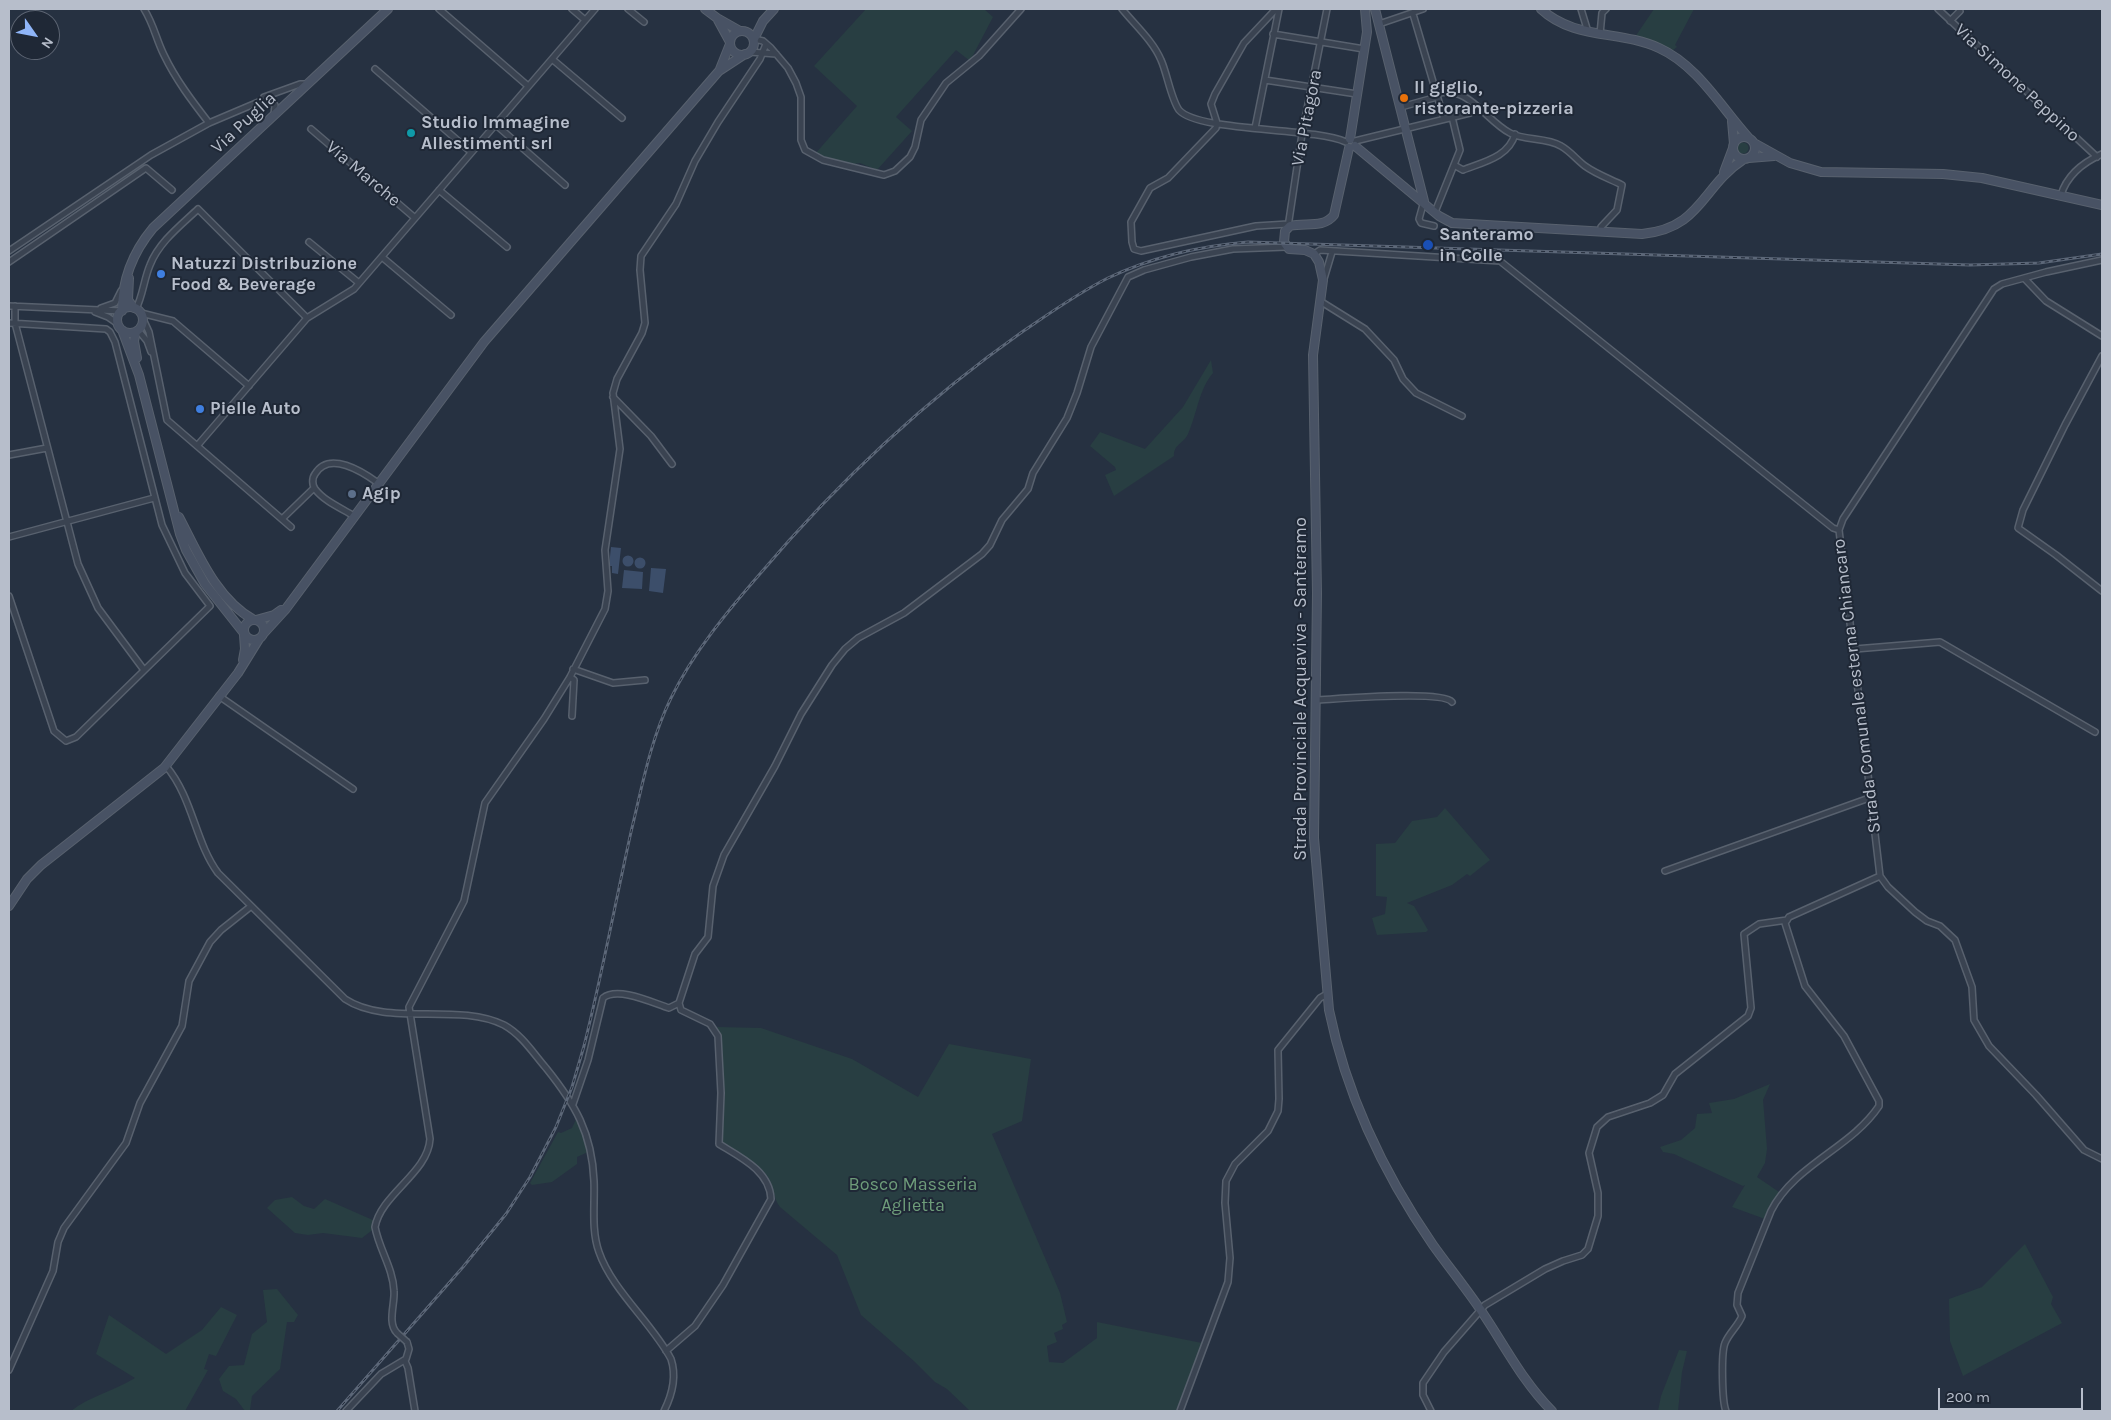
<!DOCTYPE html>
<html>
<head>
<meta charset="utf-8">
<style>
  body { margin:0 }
  #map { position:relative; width:2111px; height:1420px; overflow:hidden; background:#263141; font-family:Karla,sans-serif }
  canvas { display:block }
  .frame { position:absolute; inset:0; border:10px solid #b7becb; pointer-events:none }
  .north { position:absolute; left:10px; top:10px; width:50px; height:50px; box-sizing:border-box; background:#1f2836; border:1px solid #5c6472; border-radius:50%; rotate:123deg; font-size:14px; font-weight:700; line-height:20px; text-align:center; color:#b7becb }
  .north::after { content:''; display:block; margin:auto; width:18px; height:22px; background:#8fb5f8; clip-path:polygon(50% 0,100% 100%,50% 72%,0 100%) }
  .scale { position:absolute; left:1938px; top:1388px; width:145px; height:22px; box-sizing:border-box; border:2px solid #b7becb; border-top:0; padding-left:6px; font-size:15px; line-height:18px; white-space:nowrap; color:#b7becb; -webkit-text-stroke:4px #1f2836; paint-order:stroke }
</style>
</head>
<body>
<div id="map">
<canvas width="2111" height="1420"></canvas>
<div class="frame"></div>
<div class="north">N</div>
<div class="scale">200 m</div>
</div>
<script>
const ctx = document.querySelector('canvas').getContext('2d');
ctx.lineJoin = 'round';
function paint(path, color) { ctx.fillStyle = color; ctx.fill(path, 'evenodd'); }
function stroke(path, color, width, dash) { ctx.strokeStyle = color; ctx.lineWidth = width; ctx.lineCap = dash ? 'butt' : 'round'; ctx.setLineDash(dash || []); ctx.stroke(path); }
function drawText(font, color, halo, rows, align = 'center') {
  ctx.font = font + ' Karla,sans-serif'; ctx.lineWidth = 4; ctx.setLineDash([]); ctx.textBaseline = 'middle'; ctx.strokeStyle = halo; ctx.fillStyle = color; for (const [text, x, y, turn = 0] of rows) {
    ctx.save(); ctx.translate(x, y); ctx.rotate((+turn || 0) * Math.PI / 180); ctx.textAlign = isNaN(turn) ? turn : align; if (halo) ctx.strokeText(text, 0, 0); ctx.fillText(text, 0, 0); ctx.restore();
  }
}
paint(new Path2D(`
  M866,9H984L993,17L970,61L956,50L896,117L912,131L877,170L860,163L847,165L815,154L857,106L814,66Z
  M1654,9H1694L1675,45L1677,47L1673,50L1635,37Z
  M1737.5 148a5.5 5.5 0 1 1 11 0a5.5 5.5 0 1 1-11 0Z
  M1211,360L1213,373C1199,389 1197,414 1188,434C1184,443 1173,445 1174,456L1114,496L1105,475L1116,470L1115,467L1090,446L1100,432L1145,449L1183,407Z
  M1445,808L1490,860L1470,876L1467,874L1452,885L1407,903L1414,906L1428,930L1426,932L1377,935L1372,918L1385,914L1387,897L1376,896V844L1395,843L1412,821L1437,817Z
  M717,1027L761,1028L852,1059L918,1097L949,1044L1031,1059L1022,1121L992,1134L1060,1293L1067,1322L1062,1325L1063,1329L1054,1333L1057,1342L1047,1346L1049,1362L1063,1363L1097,1338V1322L1202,1343L1176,1411H970L947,1389L935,1382L915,1362L861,1315L837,1255L780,1207C773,1198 774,1187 768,1177C761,1165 731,1150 719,1141L723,1073Z
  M1770,1084L1763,1100L1767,1149L1765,1163L1757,1177L1782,1194L1775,1198L1765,1219L1732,1207L1745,1185L1743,1186L1674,1154L1663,1152L1660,1147L1681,1140L1695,1128L1697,1114L1712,1113L1709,1103L1734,1099Z
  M578,1115L588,1152L577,1157V1164L552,1182L532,1185L530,1183L558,1132L561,1133L572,1128Z
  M292,1197L304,1206L314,1209L325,1199L375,1221V1228L362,1238L323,1233L308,1235L295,1233L267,1208L275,1200Z
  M2025,1244L2053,1297L2051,1304L2062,1323L1963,1376L1950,1341L1949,1299L1982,1287Z
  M277,1289L298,1315L294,1322H287L280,1369L252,1396L250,1410L245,1411L236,1399L223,1391L219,1379L229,1366L244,1365L252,1334L267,1322L263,1290Z
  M221,1307L237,1315L216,1356L209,1354L204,1369L208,1370L185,1411H71C90,1396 114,1391 135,1378L96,1354L109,1315L166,1354L202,1330Z
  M1679,1350L1687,1351L1682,1372L1678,1411H1658L1661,1396Z`), '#283e42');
paint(new Path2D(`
  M611,547L621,548L618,574L612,573V566H609Z
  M622.5 561a5.5 5.5 0 1 1 11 0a5.5 5.5 0 1 1-11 0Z
  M634.5 563a5.5 5.5 0 1 1 11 0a5.5 5.5 0 1 1-11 0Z
  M651,568L666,569L663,593L649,591Z
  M624,570L643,572L642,589L622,588Z`), '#3c4e6a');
const street = new Path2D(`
  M144,9C154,25 156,39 164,55C176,80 192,101 209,123
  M439,9L528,86
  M572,9L585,20
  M628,9L644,22
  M1122,9C1135,25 1153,41 1161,60C1167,73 1171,99 1179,110C1198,132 1313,127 1346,142
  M1276,9L1244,43L1215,94L1211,104L1217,123L1216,128L1168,178L1150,188L1131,222L1132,242L1134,249L1141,251L1256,226L1288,224
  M1581,9L1588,32
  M1938,9L2097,157
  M1413,14L1444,119
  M1950,21L1960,11L1959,9
  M1379,24L1423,9
  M1273,34L1364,49
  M1600,34L1602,13L1606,9
  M754,39L763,41L771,48L788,68L796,83L801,97V140L805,150L823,160L884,175L895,171L910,157L915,147L921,120L946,83L979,56L1021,9
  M750,52L776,54
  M552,59L622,118
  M375,69L471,152
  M1265,80L1357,94
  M1437,94C1468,84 1485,120 1510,133C1525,141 1546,137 1561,146C1570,151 1577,160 1585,166C1596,174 1610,179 1622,185L1617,210L1601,227V231
  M264,97L300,84H306
  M1401,107L1437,97
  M495,124L565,185
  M1255,128L1279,9
  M311,129L415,218
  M1355,141L1470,113L1479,108
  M1454,165L1463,170C1483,162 1509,157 1515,134
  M439,190L507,247
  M2061,195C2067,175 2084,162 2102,154
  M1424,201L1419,219L1421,223L1434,226
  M1435,212L1460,150L1452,117
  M1288,227L1302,134L1327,9
  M309,242L359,283
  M9,251L151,155L209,123L268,98L275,105L274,115
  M1314,254L1320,250L1500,261L1833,528L1839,530L1880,876L1888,887L1915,912L1927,921L1940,926L1955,940L1972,987L1974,1020L1989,1046L2036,1095L2084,1150L2102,1159
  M382,257L451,315
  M9,262L146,168L172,190
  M2025,279L2046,301L2102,336
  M1323,282L1332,252
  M1320,301L1365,329L1394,360L1403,379L1416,393L1462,416
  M9,306L122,311
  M15,306V323L78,564L98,608L144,670
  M101,308L115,303L121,291
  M136,309C143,295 144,279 150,265C159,242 180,226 198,209L307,318
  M95,312L108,317L118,324
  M141,313L173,321L249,386
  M143,319L149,332L167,420L291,527
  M9,323L106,329L110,332L115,342L162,525L185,573L210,606L76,737L66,741L54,731L9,596
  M138,330L147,341L151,352
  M2102,356L2065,425L2023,510L2018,528L2056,555L2102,591
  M613,397L651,436L672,464
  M197,446L307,318L354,289L595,9
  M9,455L47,448
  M354,516C341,508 324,501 315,489C312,485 312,478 315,474C329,450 363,472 378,483
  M282,519L314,488
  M1839,530L1843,519L1994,289L2002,284L2046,272L2102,260
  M9,537L154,498
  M1855,649L1940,642L2095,732
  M573,669L613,683L645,680
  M570,677L574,680L572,716
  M219,696L353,789
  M1316,700C1337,699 1442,690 1452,702
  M166,766C193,798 195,842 218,873L345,999C387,1027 458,1002 504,1025C522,1035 533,1053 546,1068C575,1104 592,1133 594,1181C595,1204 591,1230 599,1252C612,1290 652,1323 671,1359C677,1377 672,1395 664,1411
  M1665,871L1872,797
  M573,1104L588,1060L603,998C618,986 653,1003 669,1008L679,1003
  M397,1333C387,1323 395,1304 394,1291C393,1268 379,1249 375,1227C381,1194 428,1173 430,1139L409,1007L464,901L485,803L544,719L570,677L605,609L608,591L605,550L620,449L613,393L617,379L642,333L645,323L640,270L641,256L676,204L695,161L718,122L760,59L766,44
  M666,1351L695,1326L723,1285L771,1199C770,1171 740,1157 719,1144L721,1093L718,1036L710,1024L681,1010L679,1003L695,954L708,937L713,886L724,855L775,766L801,714L832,665L845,649L858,638L904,613L982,554L990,545L1002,520L1028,489L1033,473L1067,418L1077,393L1091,347L1128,277L1144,270L1191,257L1233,249L1286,247
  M405,1361L408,1368L415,1411
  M9,1370L53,1271L58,1242L64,1228L126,1143L140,1103L182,1026L189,981L210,942L221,930L250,907
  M346,1411L381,1374L406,1359L409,1349L407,1342
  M1180,1411L1228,1282L1230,1258L1225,1203L1226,1181L1235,1164L1268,1131L1278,1111L1279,1099L1278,1050L1320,998L1327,994
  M1431,1411L1423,1395V1383L1444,1352L1485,1305L1545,1269L1563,1261L1582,1255L1588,1249L1598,1216V1193L1589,1153L1597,1127L1608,1117L1650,1103L1663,1095L1675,1074L1748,1016L1751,1008L1744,934L1759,924L1787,920
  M1726,1411C1722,1402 1721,1353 1725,1343C1729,1333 1738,1326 1742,1316L1737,1305L1738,1293L1771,1211C1794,1165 1851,1148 1879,1106V1101L1844,1036L1805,986L1785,923L1789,917L1880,876`);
const secondary = new Path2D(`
  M705,9L717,18L740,31
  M1375,9L1424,201
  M1541,9C1574,40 1620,30 1659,48C1697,65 1721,107 1748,137
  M718,20L730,42
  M730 43a12 12 0 1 1 24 0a12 12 0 1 1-24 0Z
  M754,39L763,21L774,9
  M720,69L730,44
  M1732,121L1734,144
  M1733 148a11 11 0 1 1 22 0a11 11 0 1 1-22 0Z
  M1350,139L1367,32L1365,9
  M1754,143L1790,163L1821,172L1943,174L1982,178L2102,205
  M1355,146L1439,216L1452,223L1642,234C1702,228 1701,187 1744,159
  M1349,148L1334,215C1323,229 1305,222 1290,226L1285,231L1284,242L1289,249L1305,250L1314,254L1319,262L1323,280L1313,355L1317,593L1314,838L1329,1010C1346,1093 1384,1174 1433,1245C1448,1266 1465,1287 1480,1309C1504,1344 1522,1381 1552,1411
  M1749,158L1774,156
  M1724,172L1733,148
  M129,278L128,300L134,308
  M117 320a13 13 0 1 1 26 0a13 13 0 1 1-26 0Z
  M122,311C122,280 133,252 153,228L388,9
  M122,330L139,375L180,534L186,550L205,584L243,632
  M136,332L134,341L137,358
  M179,517C198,553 216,599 254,620
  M244 630a10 10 0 1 1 20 0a10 10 0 1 1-20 0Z
  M256,620L274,615L281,610
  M264,633L285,610L484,342L719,71L745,54
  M243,660L245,649L244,635
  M9,906L27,879L41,865L164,768L238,673L259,639`);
stroke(street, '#58616e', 8);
stroke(secondary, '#58616e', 10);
stroke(street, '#3a4351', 5);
stroke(secondary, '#485264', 8);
const rail = new Path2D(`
  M337,1411L463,1267L506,1214L530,1177L556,1127L572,1087L584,1046C602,975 615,904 631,832C642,787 650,741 671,698C693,653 726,613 759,575C836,484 924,401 1022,332C1050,313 1078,293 1108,278C1152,257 1199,246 1248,242L1970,265L2039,263L2102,254`);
stroke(rail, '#5c6778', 3);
stroke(rail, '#1f2836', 1, [4]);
const streetBridge = new Path2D(`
  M397,1333L407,1342`);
stroke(streetBridge, '#58616e', 8, []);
stroke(streetBridge, '#3a4351', 5);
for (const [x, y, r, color] of [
  [1404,98,5,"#e8710a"],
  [411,133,5,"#0f9aa8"],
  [1428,245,6,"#1a4fb4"],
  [161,274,5,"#3f7fe0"],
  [200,409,5,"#3f7fe0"],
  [352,494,5,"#5c6f8a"]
]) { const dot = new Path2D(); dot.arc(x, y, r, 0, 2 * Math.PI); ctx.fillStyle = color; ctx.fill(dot); stroke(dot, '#1f2836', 2); }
drawText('18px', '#b7becb', '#1f2836', [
  ["Via Simone Peppino",2017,83,43],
  ["Via Pitagora",1307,118,-79],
  ["Via Puglia",244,123,-43],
  ["Via Marche",363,174,40],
  ["Strada Comunale esterna Chiancaro",1857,686,-97],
  ["Strada Provinciale Acquaviva - Santeramo",1301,689,-90]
]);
drawText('bold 18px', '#b7becb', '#1f2836', [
  ["Il giglio,",1414,88],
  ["ristorante-pizzeria",1414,109],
  ["Studio Immagine",421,123],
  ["Allestimenti srl",421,144],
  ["Santeramo",1439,235],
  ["in Colle",1439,256],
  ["Natuzzi Distribuzione",171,264],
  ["Food & Beverage",171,285],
  ["Pielle Auto",210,409],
  ["Agip",362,494]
], 'left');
drawText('18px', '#6e9c7a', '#1f2836', [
  ["Bosco Masseria",913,1185],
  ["Aglietta",913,1206]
]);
</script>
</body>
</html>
